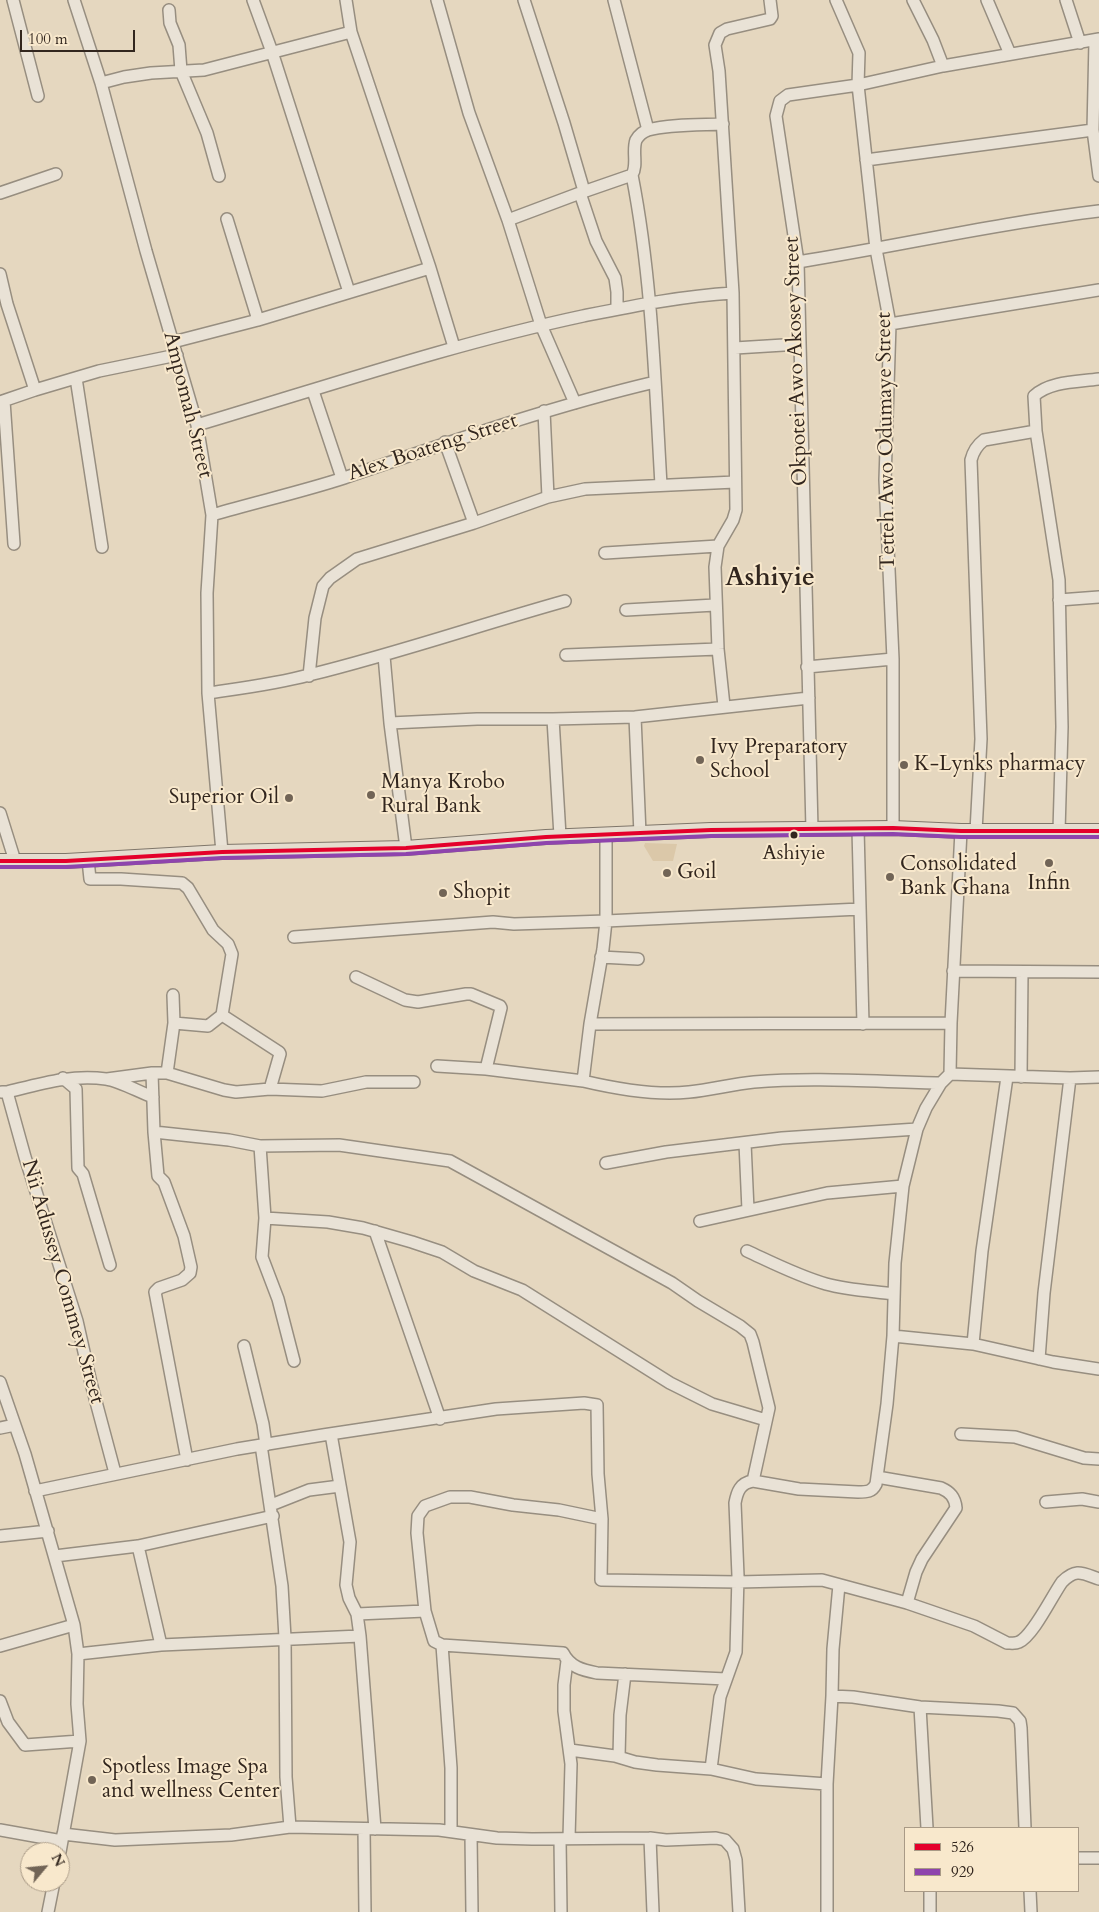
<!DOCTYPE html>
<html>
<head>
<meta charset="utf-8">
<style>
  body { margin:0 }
  #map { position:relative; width:1099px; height:1912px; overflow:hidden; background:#e5d7bf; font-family:Cardo,serif }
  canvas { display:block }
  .legend { position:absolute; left:904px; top:1827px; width:175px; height:65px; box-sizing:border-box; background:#f8e8cc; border:1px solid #a99a86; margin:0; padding:6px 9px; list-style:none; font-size:15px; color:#32261e }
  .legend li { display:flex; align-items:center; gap:10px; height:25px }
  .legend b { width:25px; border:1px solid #a99a86 }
  .north { position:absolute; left:20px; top:1842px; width:50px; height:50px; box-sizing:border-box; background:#f8e8cc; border:1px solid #a99a86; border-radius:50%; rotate:62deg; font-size:14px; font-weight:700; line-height:20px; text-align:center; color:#32261e }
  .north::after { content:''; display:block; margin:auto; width:18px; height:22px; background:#716456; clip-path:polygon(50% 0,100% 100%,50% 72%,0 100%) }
  .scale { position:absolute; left:20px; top:30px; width:115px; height:22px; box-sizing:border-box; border:2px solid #32261e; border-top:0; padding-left:6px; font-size:15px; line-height:18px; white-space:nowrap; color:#32261e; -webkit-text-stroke:4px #f8e8cc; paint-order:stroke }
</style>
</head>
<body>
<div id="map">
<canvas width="1099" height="1912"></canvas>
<ul class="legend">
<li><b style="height:6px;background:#e4002b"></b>526</li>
<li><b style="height:6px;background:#8e44ad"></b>929</li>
</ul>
<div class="north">N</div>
<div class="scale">100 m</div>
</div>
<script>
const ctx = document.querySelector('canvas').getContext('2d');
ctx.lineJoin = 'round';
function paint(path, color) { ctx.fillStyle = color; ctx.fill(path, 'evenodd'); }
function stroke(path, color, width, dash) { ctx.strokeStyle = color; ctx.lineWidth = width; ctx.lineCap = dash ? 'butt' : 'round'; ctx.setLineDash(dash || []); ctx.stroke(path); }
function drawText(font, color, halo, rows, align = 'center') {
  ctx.font = font + ' Cardo,serif'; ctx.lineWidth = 4; ctx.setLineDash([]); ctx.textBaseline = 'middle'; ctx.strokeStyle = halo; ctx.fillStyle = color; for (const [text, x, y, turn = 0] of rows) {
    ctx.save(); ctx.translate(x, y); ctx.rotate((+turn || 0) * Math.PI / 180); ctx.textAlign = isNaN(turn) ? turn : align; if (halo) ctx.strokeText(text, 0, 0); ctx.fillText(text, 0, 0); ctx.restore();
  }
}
paint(new Path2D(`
  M645,843L677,844L673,861H653L644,846Z`), '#dbc8a9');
const minor = new Path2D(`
  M13,0L38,96
  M74,0L101,83L146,251L197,425L212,515L207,593L208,693L222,852
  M253,0L272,52L349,292
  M346,0L351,32L430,268L454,347
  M437,0L469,113L508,220L541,325L575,403
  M524,0L564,123L584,191
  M614,0L648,130
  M836,0L859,53L858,85L876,249L890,324L885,480L893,659V828
  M913,0L933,40L943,66
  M987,0L1010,54
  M1066,0L1080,43
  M169,10L170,23L179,45L181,71L207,133L219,176
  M1095,41L1093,130L1099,176
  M101,83L124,77L151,73L204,70L351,32
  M866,160L1093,130
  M632,175C638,165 632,151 636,140C639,135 642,132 648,130C670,124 700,125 723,124
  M0,193L56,174
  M580,193L596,241L615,278L617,292V309
  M227,219L258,320
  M508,220L580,193L632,175C652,277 655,382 661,485
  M798,262C898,246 998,223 1099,211
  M0,274L7,304L35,390
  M890,324L1099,290
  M173,342L258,320L430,268
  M735,348L800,344
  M76,378L102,547
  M313,391L342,478
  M4,401L14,544
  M0,402L35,390L99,371L177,355
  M544,411L548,497
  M197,425C325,387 452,344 583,316C633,306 682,296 733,293
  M445,442L474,523
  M212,515C256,502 301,492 344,478C447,443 549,407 655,382
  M605,553L718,546
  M1059,600L1099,597
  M626,610L715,605
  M566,655L718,649
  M384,656L390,723L406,848
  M807,667L893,659
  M309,676L315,618L323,586L330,578L357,559L474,523L548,497L585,489L735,482
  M208,693C242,688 276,684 309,675C395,654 479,625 565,601
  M724,706L718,649L715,567L718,546L733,520L736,510L733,293L719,71L715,45L720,33L727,29L770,19L772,16L770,0
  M635,717L640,834
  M553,719L560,836
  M390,723L477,719H553L635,717L809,698
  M0,813L15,861
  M812,829L798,262L776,116L780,101L788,95L858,85L943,66L1099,39
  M858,829L863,1024
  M976,831L981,739L971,460C973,452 976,446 984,440L1036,431
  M1059,831L1062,727L1059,580L1036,431L1034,396C1050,381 1078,382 1099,379
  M606,835V921L603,949L590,1024L951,1023
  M88,860L90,879H121L182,883L188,888L213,930L228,944L232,954L222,1015
  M294,937L493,922L514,924L606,921L860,909
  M601,957L638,959
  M953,971L1099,972
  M356,977L405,1000L418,1002L466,994H471L500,1006L501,1008L486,1069
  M590,1024L583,1081C617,1089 655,1096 689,1092C711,1090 732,1084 754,1082C815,1077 879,1082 941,1083
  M437,1066L486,1069L583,1081
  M152,1073L154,1132L158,1176L164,1182L184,1236L191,1267L190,1273L182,1280L159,1288L155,1292L187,1460
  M167,1073L174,1023L173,995
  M950,1074L951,1023L961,831
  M1021,1077L1022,972
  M63,1078L76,1089L78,1168L83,1174L110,1265
  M107,1079L152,1073H167L224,1090L236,1092L270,1089L280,1054L279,1052L222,1015L208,1026L174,1023
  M270,1089L322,1091L366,1082H414
  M2,1092H7C40,1084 72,1074 106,1079C120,1081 139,1092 153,1097
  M7,1092L25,1157L77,1321L91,1383L115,1473
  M154,1132L229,1140L260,1146L339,1145L450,1161L672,1283L698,1301L740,1326L750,1334L753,1342L769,1408L753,1481
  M745,1143L748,1210
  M260,1146L265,1218L262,1257L278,1299L294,1361
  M606,1163L666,1152L782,1138L917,1129
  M265,1218L328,1222L363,1228L412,1242L442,1252L474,1271L522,1290L670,1383L712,1404L766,1420
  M700,1221L827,1193L903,1186
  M375,1231L440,1419
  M747,1251C773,1263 798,1276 826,1284C848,1290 871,1291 894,1294
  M893,1336L973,1344L1053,1362L1099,1369
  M973,1344L982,1251L1007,1077
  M244,1346L263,1424L266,1445
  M1039,1359L1044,1293L1070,1078
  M0,1382L25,1454L74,1625L78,1654L77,1704L80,1741L60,1852
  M0,1428L15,1425
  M331,1434L350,1542L346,1585L349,1598L357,1614
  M961,1434L1015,1437L1084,1458L1099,1459
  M261,1445L282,1586L285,1638L286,1777L290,1827
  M877,1477L941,1488C950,1492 955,1497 956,1508L922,1559L916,1572L907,1603
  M35,1491L237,1449L323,1435L496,1409L584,1403L597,1405L598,1474L602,1519L601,1580L738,1582L822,1580L907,1603L974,1626L1007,1643C1011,1643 1015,1644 1019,1642C1033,1636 1052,1596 1062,1582C1076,1568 1082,1573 1099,1579
  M1046,1502L1082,1499L1099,1502
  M271,1505L309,1490L340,1486
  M0,1536L48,1531
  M138,1546L161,1645
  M55,1556L138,1546L273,1516
  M442,1645L563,1653C570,1667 582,1670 597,1673L726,1679
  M0,1646L74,1625
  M78,1654L161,1645L360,1636
  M567,1661L564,1685V1711L571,1764L569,1838
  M832,1696L853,1697L920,1707L998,1711L1013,1713L1020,1721L1021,1728L1025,1828
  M0,1701L8,1722L25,1745L80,1741
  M920,1707L927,1828
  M570,1750L615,1756L635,1762L657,1765L711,1769L756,1779L827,1784
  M619,1757L620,1715L625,1674
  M711,1769L720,1697L736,1652L738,1576L735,1503C737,1492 740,1483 753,1481L799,1489L858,1492C867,1492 872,1492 876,1484L887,1404L893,1336L895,1263L903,1186L917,1129L926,1108L941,1083L950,1074L1070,1078L1099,1077
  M364,1829L365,1912
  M375,1829L360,1636L357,1614L425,1611
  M0,1830L62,1841
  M451,1831V1768L442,1645L434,1641L425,1611L417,1533L418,1516L425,1506L450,1497H470L513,1505L559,1510L602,1519
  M63,1834L115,1840L231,1835L290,1827L439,1830L497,1838L532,1839L650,1838L666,1840L716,1838L725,1840L733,1849L736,1860L739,1912
  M471,1835L472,1912
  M650,1838L653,1912
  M560,1839L561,1912
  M1078,1858H1099
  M930,1891V1912
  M1030,1891L1031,1912
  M48,1912L54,1882
  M827,1912V1784L832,1696L833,1649L839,1585`);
const major = new Path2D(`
  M0,861H66L222,852L406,848L546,837L711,830L893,828L961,831H1099`);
stroke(minor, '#978e80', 14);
stroke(major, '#7f766a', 16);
stroke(minor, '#e9e2d6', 11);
stroke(major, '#e5ddcf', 14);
stroke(new Path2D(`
  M0,861H66L222,852L406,848L546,837L711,830L893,828L961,831H1099`), '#e4002b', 4);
stroke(new Path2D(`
  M0,867H66L222,858L406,854L546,843L711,836L893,834L961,837H1099`), '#8e44ad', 4);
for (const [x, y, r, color] of [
  [700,760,5,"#716456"],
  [904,765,5,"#716456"],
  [371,795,5,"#716456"],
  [289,798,5,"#716456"],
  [794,835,4.5,"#32261e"],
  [1049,863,5,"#716456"],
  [667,873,5,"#716456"],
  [890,877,5,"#716456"],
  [443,893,5,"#716456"],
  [92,1780,5,"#716456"]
]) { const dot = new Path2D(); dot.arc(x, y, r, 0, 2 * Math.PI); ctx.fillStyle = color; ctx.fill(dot); stroke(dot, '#f8e8cc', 2); }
drawText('20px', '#32261e', '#f8e8cc', [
  ["Ashiyie",794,854]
]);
drawText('21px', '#32261e', '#f8e8cc', [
  ["Okpotei Awo Akosey Street",797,361,-92],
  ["Ampomah Street",187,405,76],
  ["Tetteh Awo Odumaye Street",887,441,-91],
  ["Alex Boateng Street",433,448,-18],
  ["Nii Adussey Commey Street",62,1282,74]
]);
drawText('21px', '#32261e', '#f8e8cc', [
  ["Ivy Preparatory",710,748],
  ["School",710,772],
  ["K-Lynks pharmacy",914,765],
  ["Manya Krobo",381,783],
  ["Rural Bank",381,807],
  ["Superior Oil",279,798,"right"],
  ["Consolidated",900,865],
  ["Bank Ghana",900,889],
  ["Goil",677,873],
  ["Infin",1049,884,"center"],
  ["Shopit",453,893],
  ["Spotless Image Spa",102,1768],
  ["and wellness Center",102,1792]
], 'left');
drawText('bold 26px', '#32261e', '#f8e8cc', [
  ["Ashiyie",770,579]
]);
</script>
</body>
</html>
